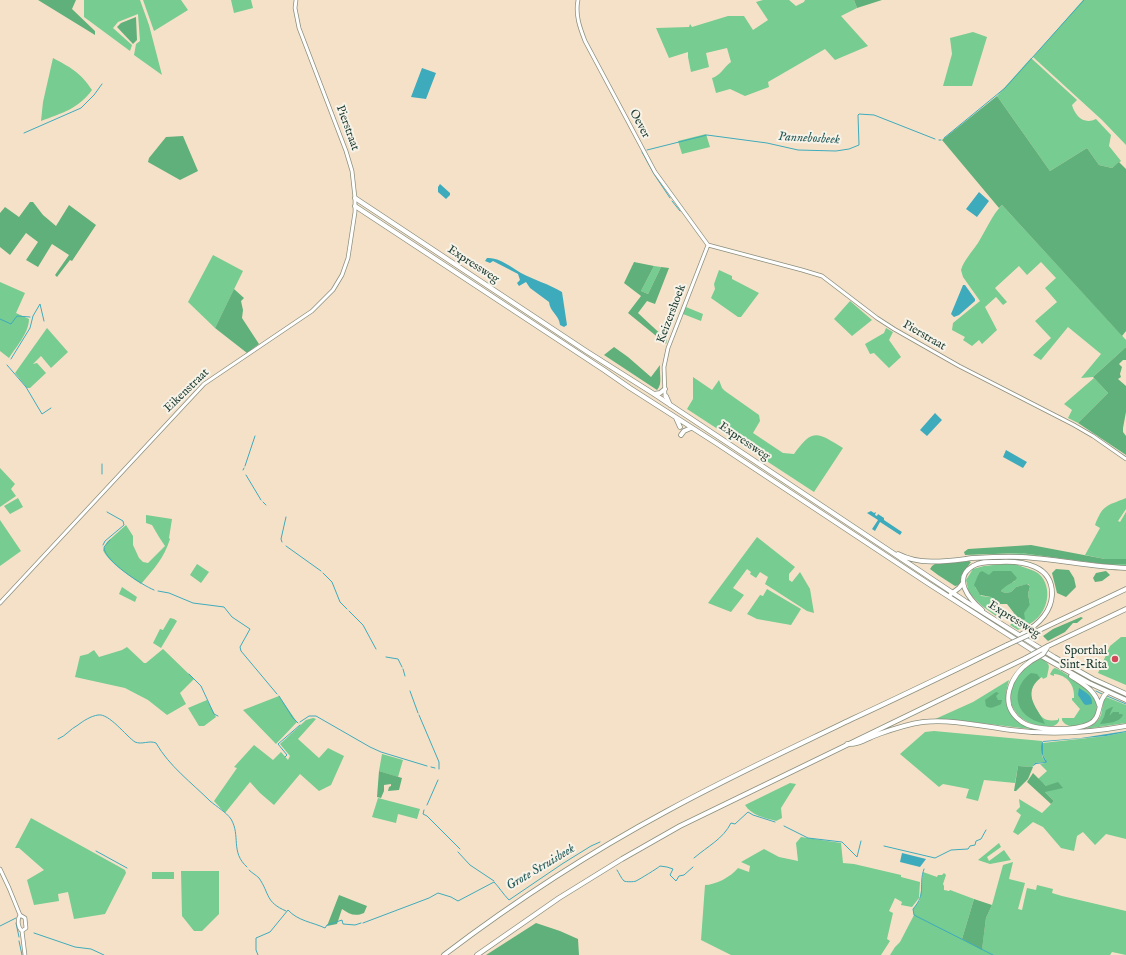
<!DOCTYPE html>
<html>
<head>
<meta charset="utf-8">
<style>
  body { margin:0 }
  canvas { display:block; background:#f5e1c8 }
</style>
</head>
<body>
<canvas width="1126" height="955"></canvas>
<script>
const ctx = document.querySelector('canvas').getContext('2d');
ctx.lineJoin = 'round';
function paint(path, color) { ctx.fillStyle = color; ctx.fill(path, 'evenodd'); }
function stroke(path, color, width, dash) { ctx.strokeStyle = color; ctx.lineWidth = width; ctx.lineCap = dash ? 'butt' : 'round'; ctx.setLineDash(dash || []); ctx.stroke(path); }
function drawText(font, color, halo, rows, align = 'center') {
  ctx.font = font + ' "IM FELL English",serif'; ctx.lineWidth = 4; ctx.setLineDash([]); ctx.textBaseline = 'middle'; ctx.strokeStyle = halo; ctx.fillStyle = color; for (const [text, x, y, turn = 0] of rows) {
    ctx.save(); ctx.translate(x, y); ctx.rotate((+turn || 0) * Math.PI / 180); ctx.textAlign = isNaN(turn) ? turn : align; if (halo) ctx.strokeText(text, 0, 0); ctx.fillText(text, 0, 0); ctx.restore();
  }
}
paint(new Path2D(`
  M84,0H140L149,25L162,75L134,55L136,44L140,41L138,14L118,22L113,28L132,45L130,51L84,17Z
  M143,0H181L188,10L154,31Z
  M231,0H251L253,8L234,13Z
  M763,0H789L796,6L804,2L805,0H854L857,8L841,16L868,46L835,60L825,49L768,82L769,87L745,96L730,89L716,93L712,78C720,76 724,67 731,62L727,48L706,53L709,67L691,72L688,57V52L669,58L656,28L689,27L690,24L692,27L728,16H744L753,30L768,20L756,2Z
  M1083,0H1126V145L1102,120L1033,57Z
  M973,32L987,37L972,86H943L952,54L950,38Z
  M53,58C70,67 81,73 92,90C78,109 62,113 41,121L43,102Z
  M1031,58L1077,100L1072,105C1075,116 1084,125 1096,119L1111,135L1109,146L1121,161L1112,168L1099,165L1087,148L1050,171L997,96Z
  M706,134L710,147L682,154L678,141Z
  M1002,205L1126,340V347L1093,377L1081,378L1101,354L1068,327L1041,360L1033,355L1051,338L1035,321L1057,302L1045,288L1056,278L1041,262L1027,275L1019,266L995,288L1007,302L1003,305L996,297L985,307L997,330L982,344L979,340L972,346L963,340L965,337L952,330L953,323L980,301L963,277L961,270C964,260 972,252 978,243C986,230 992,215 1002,205Z
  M213,255L243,271L215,328L188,302Z
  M654,266L661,267L648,294L641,291Z
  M719,270L732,276V279L759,293L741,317H738L711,298L715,289L714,284Z
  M0,282L25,293L16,313L29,319C29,333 16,347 9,358L0,351Z
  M850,301L872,320L852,336L834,319Z
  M686,307L703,314L701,321L683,314Z
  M47,328L68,352L51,368L41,356L33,364L37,363L46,373L30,388H27L15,373Z
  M886,328L893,332L889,340L901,357L889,368L874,353L870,354L865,344L884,333Z
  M693,377L712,390L719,380L722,388L725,391L759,415L760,421L753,433L783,453L794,454C813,427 818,433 843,448L814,492L687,409L693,399Z
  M1094,378L1108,393L1078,423L1068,418L1072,410L1064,404Z
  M0,468L15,484L11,489L16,496L0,507Z
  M18,498L23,507L10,514L4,506Z
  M1126,498V509L1118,521L1120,522L1126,512V559H1105L1085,555L1100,528L1095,525C1103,504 1107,506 1126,498Z
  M146,515L172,519L169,538L170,539C164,558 154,569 141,584C131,577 107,561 103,550L107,542L126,525L133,536V545L139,558L143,562L148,563L165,546L159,537L152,525L146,523Z
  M0,520L21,551L0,566Z
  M757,537L795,567L789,574V580L792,582L800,572L810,589L814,613L807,611L765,584L768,577L760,572L756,578L750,574L751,572L747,569L733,588L744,595L731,612L708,603Z
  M1021,553L1103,564H1126V566H1114C1064,560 1015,552 965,557V556Z
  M1013,563C1021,567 1033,569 1039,574C1053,587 1048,611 1034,621C1029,625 1023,627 1018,630L1010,625L1017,618L1020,621L1023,613L1030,605L1028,594L1030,586L1028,584L1016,587L1011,592L1005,593L1001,591L1004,587L1015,581L979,573L975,587L981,596L991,597L1000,604L996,616L982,606L969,593L966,580L973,569L984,566Z
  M197,564L209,572L201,583L190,575Z
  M122,587L137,597L135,602L119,594Z
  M767,589L801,609L791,625L757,619L747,614L760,595L763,596Z
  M170,618L174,619L177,621L161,648L153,643L160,629L163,630Z
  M1121,637H1126V685L1098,673L1110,646Z
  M127,647L144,663H146L163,649L194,679L180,693L186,704L167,715L148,700L125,688L75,677L80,656L88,654L94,650L99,657L122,650Z
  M1040,658C1052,665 1049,665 1047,677L1043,679L1042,677C1030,685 1029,696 1035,707C1041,718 1045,722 1058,720V718L1059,719V721C1055,728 1050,726 1043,726C1011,723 1000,693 1022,670C1028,665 1033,662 1040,658Z
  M1055,668C1063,671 1070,677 1077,681C1126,715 1070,738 1062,720V718H1074L1080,709L1072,700V698H1074C1075,685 1067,675 1054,674V676L1051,675L1050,674L1053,669Z
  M1009,680L1006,692V699L1010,713L1020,723L1038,730L956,720H933L973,702Z
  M279,696L297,722L276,744L243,710Z
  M1106,697L1126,705V723L1085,729C1093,725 1101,721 1102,710C1103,705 1103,701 1106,697Z
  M207,700L216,717L204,726H199L188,708Z
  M313,718L316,719L298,739L319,758L328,748L344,756L331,785L319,791L300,774L274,805L260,793L250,782L225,813L214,801L237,768L234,767L254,745L273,760L281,752L288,760L290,756L280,744L306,720Z
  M934,731L1042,741V756L1045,762L1035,763L1032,767L1018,766L1015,783L984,780L978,801L966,798L969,789L943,784L939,787L900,754L925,732Z
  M1126,732V839L1106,834L1095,845L1083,832L1077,836L1074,851L1061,848L1043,827L1033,822L1018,835L1013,832L1021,815L1016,811L1020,807L1019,799L1042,813L1054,801L1045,792L1046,786L1038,779L1047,771L1040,764L1045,763L1046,760L1043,755V743L1106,736Z
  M382,754L403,760L398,777L379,771Z
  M790,783L796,784L781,808L782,818L776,821C765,818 751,815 745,805Z
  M378,798L420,809L417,819L398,814L396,823L372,817Z
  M31,818L125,870L126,873L105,914L74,919L68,892L58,894L59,901L34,905L27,880L44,870L19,848H15Z
  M801,837L841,843L843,863L854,864L901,875V877L920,882L919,898L912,907L901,905L902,902L895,898L889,911L893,913L887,939L890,941L881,955H731L701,940L705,885C715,885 731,877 738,868L749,872L750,866L741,862L764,849L779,857L798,861L796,843Z
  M999,843L1001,847L987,857L989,861L1004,850L1011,860L990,864L978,860Z
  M1013,862L1009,879L1025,883L1018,909L1022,910L1027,888L1036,890L1037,885L1053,889L1052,893L1062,896L1126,911V955L1112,952L1110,955H890L895,947L900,942L914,915L913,909L920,900L923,872L937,877L938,875H942L944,873L946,875L943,884L944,886V890L949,891L950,890L974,899L962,939L982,949L986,918L992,905L1003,865Z
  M181,871H219V914L202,931H194L182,916Z
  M152,872H174V879H152Z`), '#76cc91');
paint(new Path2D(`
  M38,0H76L72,9L95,31V35Z
  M854,0H882L857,8Z
  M136,17L137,40L133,44L117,27L121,23Z
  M997,96L1050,171L1087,148L1099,165L1112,168L1119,162L1126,169V331L1122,336L1002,205L999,208L942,140Z
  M183,136L198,171L180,180L148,162L149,158L166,137Z
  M30,202H33L43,215L56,226L69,205L96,225L72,261L70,260L57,277L55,275L69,255L52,244L38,267L26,260L38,242L26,233L10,255L0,247V213L5,207L19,217Z
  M634,262L654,266L641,291L648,294L661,267L669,268L655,304L647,301L638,313L667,340L666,344L628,313L641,296L624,283Z
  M234,289L244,298L241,301L243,310L242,318L259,344L247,353L215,328Z
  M614,347L628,357L651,377L660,365C659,374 663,384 657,390L604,355Z
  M1126,347V360H1123L1119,364L1122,367L1120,374L1121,377L1118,379L1126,386V412L1123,428V432L1126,436V455L1078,423L1108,393L1093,377Z
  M1031,545L1105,559H1126V564H1103L1021,553L965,555L964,552L968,549Z
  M969,561L971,562L963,573L960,585L955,586L938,575L930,569L932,566L935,564Z
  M1056,569L1069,570L1074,578L1076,587L1066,597L1057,593L1052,573Z
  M982,571L989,575L993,571H1011L1017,578C1013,584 1005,585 1001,591L1005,593L1011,592L1016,587L1027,584L1030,586L1028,594L1030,605L1024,613L1025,619L1020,621L1007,604H1000L991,597L980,595L974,585L979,573Z
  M1106,571L1110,575L1102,581L1095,582L1093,578L1096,573Z
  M1081,617L1083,618L1077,623H1073L1065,632L1048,641L1043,636L1053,629Z
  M1031,673L1037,674L1040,678C1021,694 1038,708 1045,724C1040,722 1034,721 1030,718C1012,707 1015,684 1031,673Z
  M996,692L999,693L996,696L998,700H1002L1001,704C996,706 991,710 986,706L985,700Z
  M1112,707H1113L1109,716L1113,712H1119V714H1122L1123,715C1119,723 1108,723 1100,724L1104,717L1106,710Z
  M1018,766L1033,767L1028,779L1016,791H1014Z
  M379,771L402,778L399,790L388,791L389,787L391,786V784L384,785V791L381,798L377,797Z
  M1033,773L1046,786L1058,782L1063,788L1045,792L1054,801L1051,804L1027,782Z
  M339,895L367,906L364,913C355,917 349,914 342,909L337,924L327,926Z
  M974,899L992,905L986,918L982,950L962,939Z
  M536,923L560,931L578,939L579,955H486Z`), '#60b07b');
paint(new Path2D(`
  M422,68L436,73L426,99L411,97Z
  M440,184L450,193V195L446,199L438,192V187Z
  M979,192L989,201L977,217L966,209Z
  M487,258C499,257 511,267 521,273C534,280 549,284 562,292L567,325L564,327L560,325C559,315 550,312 549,302L530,288L526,282L519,286L517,283L520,280L518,274L493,261L490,263L485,261Z
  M963,285H965L975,299V301L959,315L954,317L951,314Z
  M935,413L942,420L927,436L920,430Z
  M1006,450L1027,462L1023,468L1003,457Z
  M871,511L874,513L876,512L875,515L877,516L878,514L884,518V520L902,532L900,535L880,522L875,531L872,529L878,520L867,513Z
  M1079,688C1085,692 1093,695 1092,704L1086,705L1084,704L1078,695Z
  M1126,731V732L1106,736L1043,742V755L1047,762L1045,763L1036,764L1032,767L1035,763L1045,762C1042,756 1039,746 1043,741L1081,738Z
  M902,853L926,859L920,867L900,862Z`), '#3eabbc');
stroke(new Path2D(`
  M24,133L81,108L94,95L102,84
  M944,138L1005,88L1084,0
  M939,140H941
  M647,150L707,135L767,143L798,150L836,151L849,149L859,145L858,115L859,114L874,115L935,139
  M642,152L654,174L670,198
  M672,201L680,211
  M0,319L11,324L17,316L30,317
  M11,359L30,328L33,316L40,304L44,321
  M7,365L26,387L42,414L51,408
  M245,466L255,436
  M243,470L244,468
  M102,474V464
  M246,475L261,500
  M263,502L266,505
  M110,540L104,547C104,561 142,585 154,590
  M282,542L281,539L286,517
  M103,545L105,541L124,525L123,521L107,512
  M286,546L321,571
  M323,573L332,582L340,602L347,609
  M158,591L169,593L193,603L224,607L232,617L250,629L240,647L241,651L277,694
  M349,611L363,625L376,649
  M386,657L398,659L402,667
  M403,669L405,676
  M189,674L201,686L214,714L218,716
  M410,691L418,713
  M1096,691L1102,694
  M279,696L293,718L298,723
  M1107,696L1126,704
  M419,715L439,762V769
  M300,722L309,716H316L370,747L381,752L427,766
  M58,739C66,736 70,729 78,725C83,721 91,716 98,715C109,713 126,736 135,742C142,745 149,740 156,743C169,766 192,783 210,801C217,807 226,812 231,819C241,836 230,852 247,867
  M285,757L287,755L278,744L300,725
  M431,767L435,768
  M427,805L438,780
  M424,810L423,814L427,816L460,849
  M784,826L808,838L842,842L857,857L861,841
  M884,846L935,858L951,850L968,849L970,846L975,845L976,841L981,839L986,830
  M96,851L127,868
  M458,852L470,865L494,881
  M694,858C708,846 723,839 731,823L735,824L748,812L753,815L775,822
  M924,869C918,886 927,893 913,909L914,915L993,955
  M249,870C252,873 256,875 259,878C270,894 265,902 286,911
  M617,870C619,873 621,878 624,881C626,882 634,882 636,881C640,879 658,868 660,866L667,867L673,869L670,875L676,881L679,876L684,875L693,867
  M16,923L19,937
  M363,923L429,898L438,893L451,897L458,901L494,882C499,887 503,894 509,900L562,864L591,846L600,842
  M0,926L16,918
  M34,933L75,947L91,949L104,955
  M19,941L22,955
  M258,955L256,950V938L270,932L288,910C298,921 312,922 325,928L327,925L342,920L343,924L355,925L361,923`), '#3eabbc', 1);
const minor = new Path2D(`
  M578,0C575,15 580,28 585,41L655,172L708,245
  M708,245L802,270L822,276L877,318L894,329L959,366L1074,425L1093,436L1126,459
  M665,397L664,367L668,348L708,245
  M0,603L204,384L312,311L333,290L342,275L348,258L355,212V198L352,171L346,151L299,28L295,8L296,0
  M0,869L9,888L20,915L25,918L26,928L22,931
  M20,915C17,920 18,928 22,931L25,955`);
const highway = new Path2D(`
  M355,198L586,351L654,394L965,601L1054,657L1093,679L1126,694
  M355,206L604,370L630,388L716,443L929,584L1043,657L1089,683L1126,700
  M654,394L660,393L665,389
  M666,396L670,405
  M676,418L680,427
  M681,435L684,431L691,428
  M898,554C921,566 948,561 973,558C989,557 1006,556 1022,557C1057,559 1091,567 1126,568
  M951,594L959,588L963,583
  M982,610C969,599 952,578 973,566C981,561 991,562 1000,562C1023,561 1053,565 1052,595C1051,613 1036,626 1022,634
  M1033,633L1126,589
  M1048,646L1126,609
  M1031,661C1010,675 997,705 1022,722C1035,731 1075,731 1089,724C1103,718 1096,700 1108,692
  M1071,676C1083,684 1095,690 1099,705
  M847,744C858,745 868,738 879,734C893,729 908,724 923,722C952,719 981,726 1011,730C1049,735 1088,733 1126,726
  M444,955C515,901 589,853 667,811C727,778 790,749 852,719C904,695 955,670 1007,645
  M477,955L559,898L622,859L680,826L1026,658`);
stroke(minor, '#8a8f7e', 4.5);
stroke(highway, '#8a8f7e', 5.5);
stroke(minor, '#fff', 3);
stroke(highway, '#fff', 4);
const highwayBridge = new Path2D(`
  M1007,645L1033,633
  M1026,658L1048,646
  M1031,661L1043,654L1047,648`);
stroke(highwayBridge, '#8a8f7e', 5.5, []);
stroke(highwayBridge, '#fff', 4);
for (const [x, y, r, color] of [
  [1115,659,4,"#d1495b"]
]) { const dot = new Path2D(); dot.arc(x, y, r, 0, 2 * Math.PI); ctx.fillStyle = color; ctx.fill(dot); stroke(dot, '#f7f3e8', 1.5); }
drawText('12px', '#1f3d34', '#f7f3e8', [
  ["Oever",639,124,62],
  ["Pierstraat",347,128,70],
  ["Expressweg",473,265,33],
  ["Keizershoek",672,314,-69],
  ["Pierstraat",924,336,30],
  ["Eikenstraat",187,391,-44],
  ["Expressweg",744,442,34],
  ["Expressweg",1014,620,32]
]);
drawText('12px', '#1f3d34', '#f7f3e8', [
  ["Sporthal",1107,652],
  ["Sint-Rita",1107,666]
], 'right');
drawText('italic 13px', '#285e5d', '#f7f3e8', [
  ["Pannebosbeek",809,139,3],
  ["Grote Struisbeek",541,868,-31]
]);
</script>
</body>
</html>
